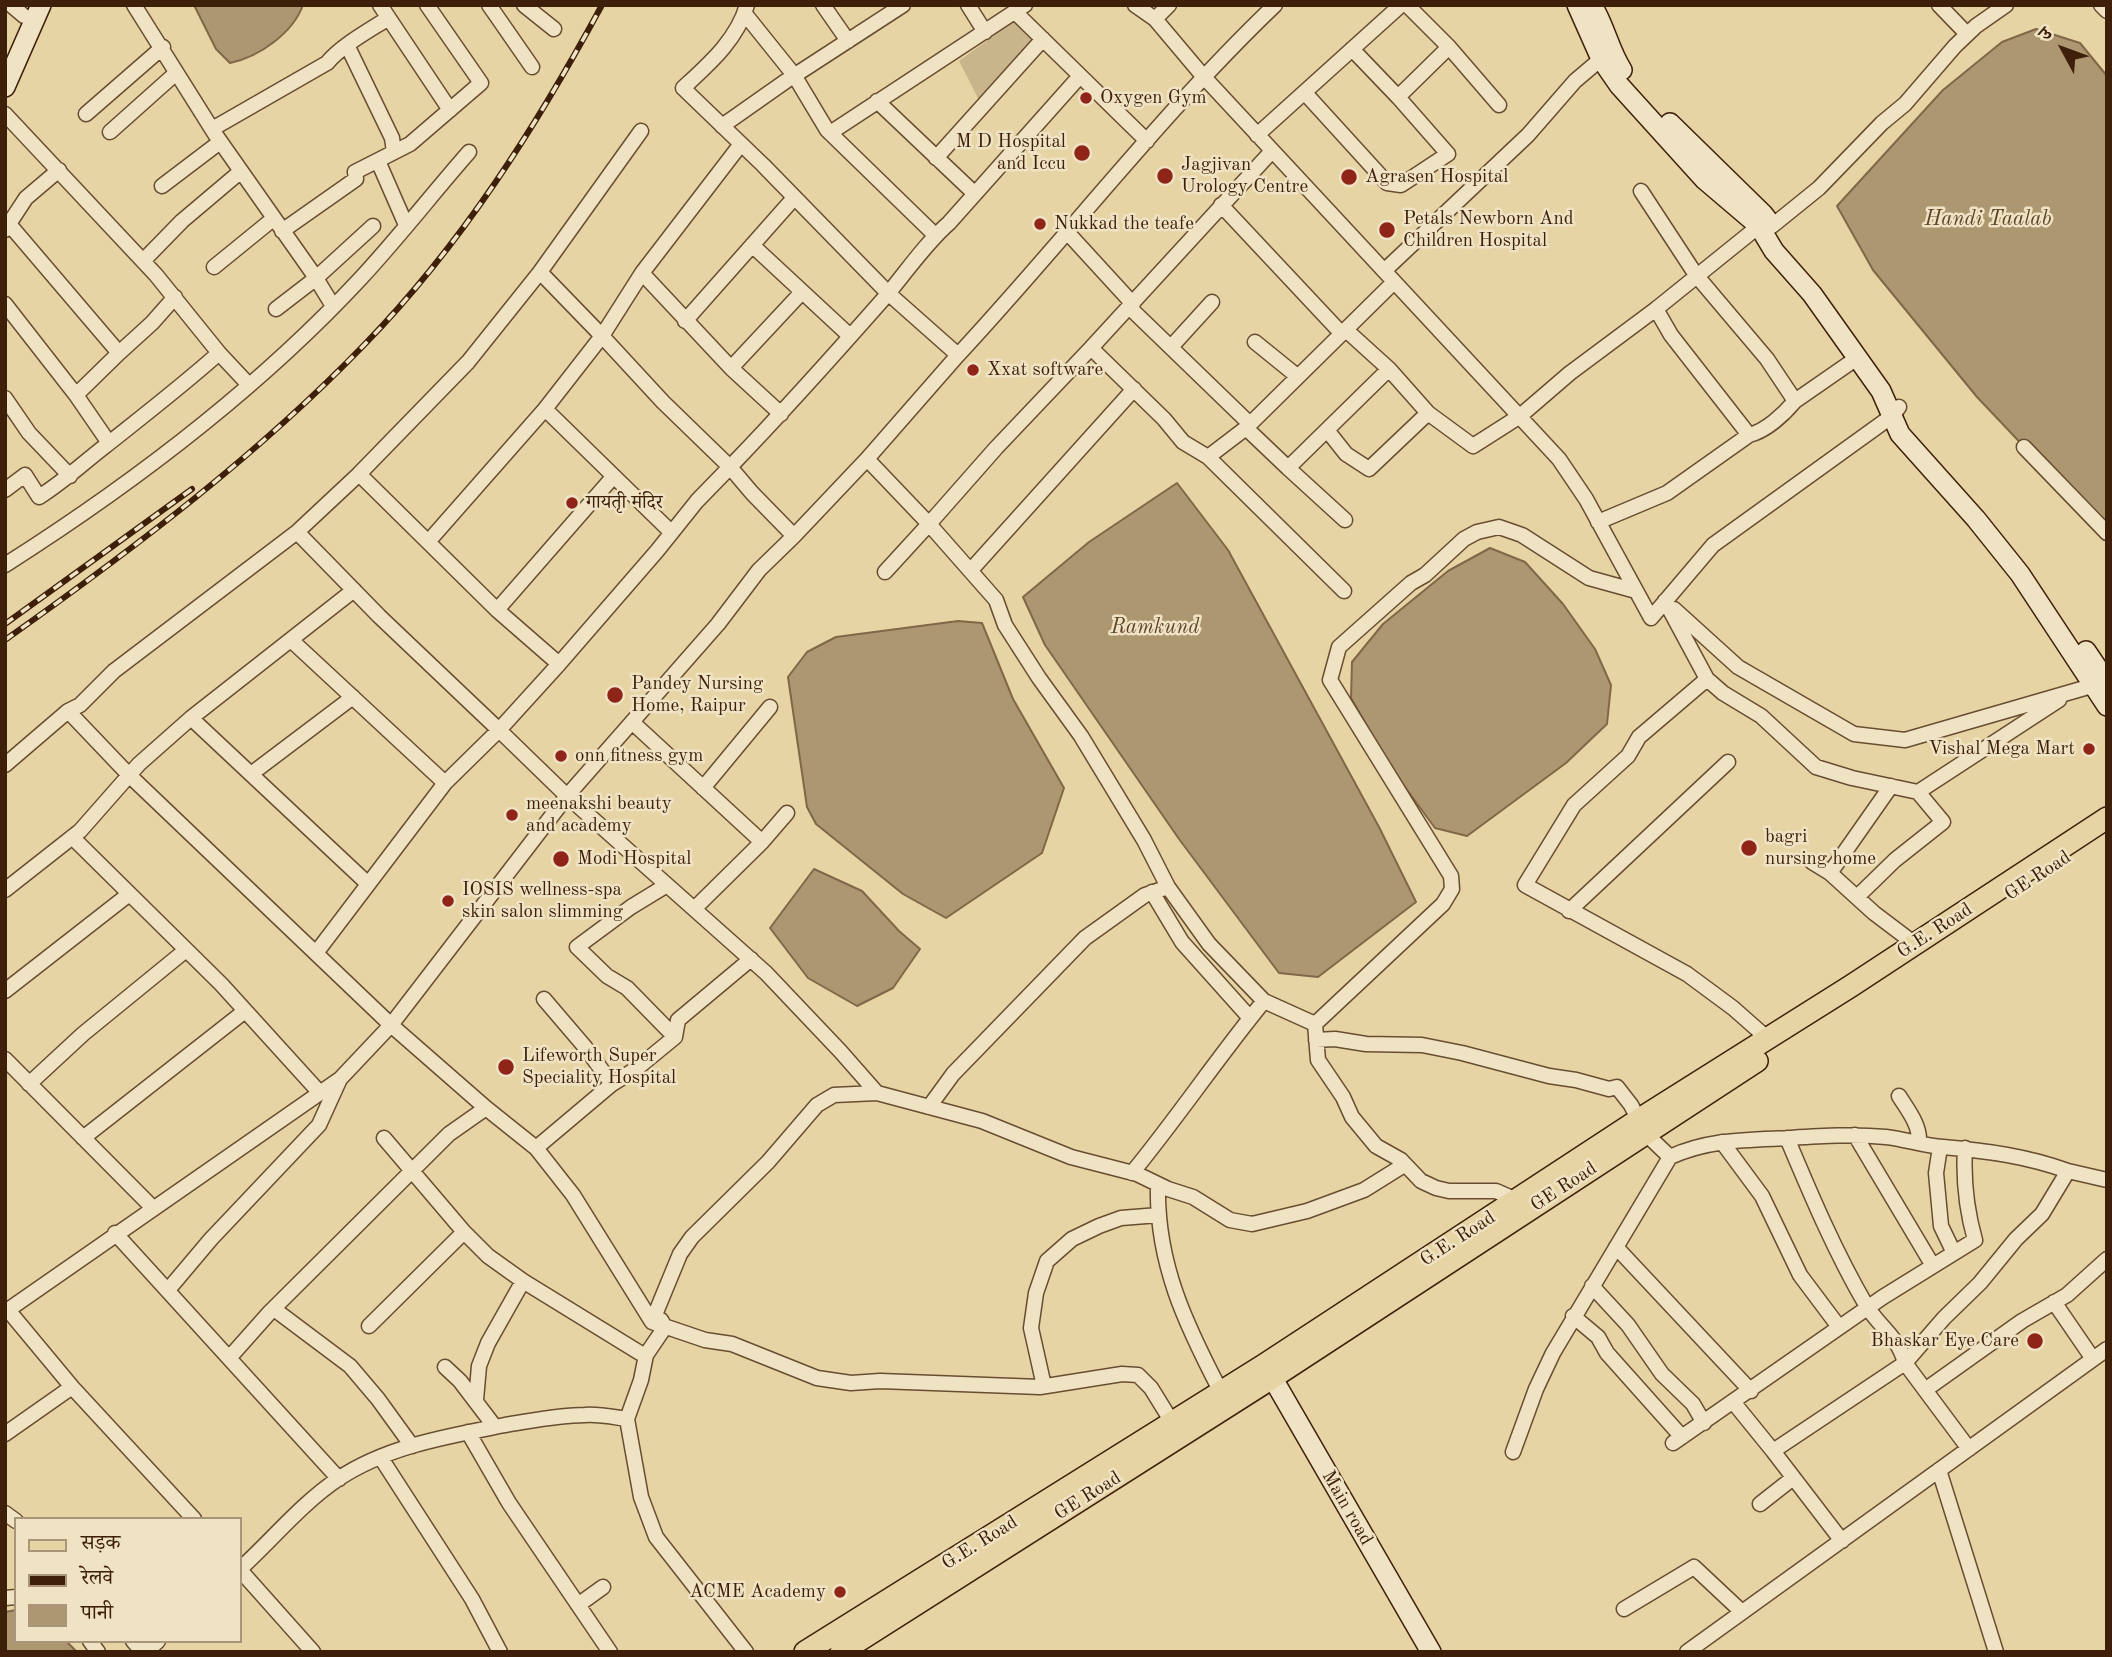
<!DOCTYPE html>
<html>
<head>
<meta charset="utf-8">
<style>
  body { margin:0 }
  #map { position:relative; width:2112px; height:1657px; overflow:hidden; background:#e6d4a5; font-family:"Old Standard TT","Noto Serif Devanagari",serif }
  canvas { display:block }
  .frame { position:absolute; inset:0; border:7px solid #3e200a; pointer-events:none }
  .legend { position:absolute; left:14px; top:1517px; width:228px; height:126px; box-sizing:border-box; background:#efe3c4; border:2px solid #a8957a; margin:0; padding:9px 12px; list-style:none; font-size:21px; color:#3e200a }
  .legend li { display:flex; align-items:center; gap:14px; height:35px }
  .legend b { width:35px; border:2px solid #a8957a }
  .north { position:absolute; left:2028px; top:14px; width:70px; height:70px; -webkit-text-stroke:5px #efe3c4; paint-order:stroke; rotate:311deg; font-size:19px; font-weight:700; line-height:28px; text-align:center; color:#3e200a }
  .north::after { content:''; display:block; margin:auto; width:24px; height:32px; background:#3e200a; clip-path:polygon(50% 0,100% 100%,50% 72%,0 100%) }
</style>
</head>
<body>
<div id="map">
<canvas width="2112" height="1657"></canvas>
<div class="frame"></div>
<ul class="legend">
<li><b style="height:9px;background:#e6d4a5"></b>सड़क</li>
<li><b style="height:9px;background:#3e200a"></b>रेलवे</li>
<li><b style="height:19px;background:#ad9770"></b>पानी</li>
</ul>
<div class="north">उ</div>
</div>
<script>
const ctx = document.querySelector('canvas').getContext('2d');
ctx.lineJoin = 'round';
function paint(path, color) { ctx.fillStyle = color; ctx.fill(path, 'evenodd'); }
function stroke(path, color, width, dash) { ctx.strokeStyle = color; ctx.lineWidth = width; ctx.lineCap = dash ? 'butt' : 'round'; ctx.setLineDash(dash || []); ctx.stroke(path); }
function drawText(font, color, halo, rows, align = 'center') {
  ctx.font = font + ' "Old Standard TT","Noto Serif Devanagari",serif'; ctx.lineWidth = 5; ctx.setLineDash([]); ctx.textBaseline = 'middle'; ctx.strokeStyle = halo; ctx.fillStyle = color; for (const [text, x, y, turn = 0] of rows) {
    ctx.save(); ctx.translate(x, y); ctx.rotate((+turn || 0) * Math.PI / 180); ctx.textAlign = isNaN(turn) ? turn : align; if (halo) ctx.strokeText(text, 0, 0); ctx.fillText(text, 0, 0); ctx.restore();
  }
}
paint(new Path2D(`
  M1014,21L1033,40L979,100L959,61Z`), '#c9b58b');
const water = new Path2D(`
  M194,5H303C293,33 259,57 230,63L216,49Z
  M2036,29L2080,43L2107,76V523L2031,454L1977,397L1873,270L1837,206L1943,90L2002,42Z
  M1177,483L1228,550L1379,827L1416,902L1318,977L1279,973L1179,839L1045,645L1023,597L1089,542Z
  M1490,548L1525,562L1563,604L1595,649L1611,685L1607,724L1566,763L1467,836L1435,828L1393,771L1351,698L1352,662L1383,624L1448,571Z
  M958,621L982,623L1013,699L1064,788L1042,853L946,918L903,894L816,824L807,807L788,677L807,652L836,637Z
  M814,869L862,891L899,931L920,949L893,988L857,1006L808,978L770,928Z
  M16,1610V1641H66L77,1652H5V1612Z`);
paint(water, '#ad9770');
stroke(water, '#816747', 2);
const street = new Path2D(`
  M11,5L24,16
  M134,5L215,134L314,275L333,306
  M380,5L450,110
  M489,5L532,67
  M524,5L554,29
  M747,5C737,40 709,64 683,88L763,165L888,293L958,355L867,459L794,536L752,493L730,467L697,501L657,551L559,664L497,610L428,542L545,409L602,336L663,402L730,467C784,411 835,354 886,296C907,271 925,244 949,223L1080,76
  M823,5L848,41
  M968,5L985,32
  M1135,5L1155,19L1203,76L1559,459L1586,499L1651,618L1713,545L1892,416L1899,407
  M1407,5L1449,47L1499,105
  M1939,5L1967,34
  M2101,5L2107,11
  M1015,12L1147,141
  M745,14L794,75L827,130L935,235
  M1155,19L1169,5
  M348,47L392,138L394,152
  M1305,93L1387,183L1401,185L1448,154L1398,97L1352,49
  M1398,97L1449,47
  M877,101L975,194
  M5,114L156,275L219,353L249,385
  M86,114L163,47
  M722,126L786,81L903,5
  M212,129L327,63C341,46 368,31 387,19
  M110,132L175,74
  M830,133L1025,5
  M1257,135L1401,5
  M1272,151L1091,348L1164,419L1183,442L1208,457L1344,591
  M936,158L1043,39
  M378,161L406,225
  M162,186L220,142
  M1641,191L1696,275L1767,359L1795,401
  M1221,205L1342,334
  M9,224L119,353L76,395
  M5,230L26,198L59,170
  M282,231L356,179L355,172L410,144L481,83L427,5
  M1067,232L1133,304
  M752,245L850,336
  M143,261L182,221L240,172
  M214,267L273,219
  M1384,271L1528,135L1575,81L1608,53
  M540,272L602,336L642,273L741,144
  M642,273L731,368L802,292
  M5,304L76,395L109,443
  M1129,307L1250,424
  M276,309L315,279L373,226
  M1656,309L1671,335L1749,435
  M685,321L794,198
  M1255,342L1297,376
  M1171,347L1212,302
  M119,353L152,323L175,297
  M958,355C1065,240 1161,114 1275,5
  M731,368L781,414
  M5,398L29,433L70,476
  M545,409L671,532
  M1428,413L1473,446L1520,416L1570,373L1656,309L1759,226H1772L1819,188L1882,123L1905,104L1955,46L1976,26L2006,5
  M1246,428L1288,468L1389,369
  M1327,430L1346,454L1369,469L1428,413L1389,369L1346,330
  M2024,447L2107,533
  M1208,457L1246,428L1394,282
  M867,459L929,524L996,448L1091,348
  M1288,468L1345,520
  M359,474L428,542
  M5,490L25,475L39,497C63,482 82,464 104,447C143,416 182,386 219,353
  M1598,522L1667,493L1749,435C1766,431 1784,414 1795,401L1857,358
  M297,532L379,616L499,730L559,664
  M5,565C134,483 257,390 361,278C399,237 433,193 469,152
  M971,570L1134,389
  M885,572L929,524L996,600L1005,625L1039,678L1081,736L1144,840L1168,887L1209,944L1264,1001L1315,1024L1318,1060L1343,1097L1352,1117L1376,1146L1401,1160L1421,1181L1436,1188L1449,1191H1496L1521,1202
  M1665,601L1707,679L1639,737L1628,756L1574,805L1525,885L1687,974L1733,1008L1767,1038
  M1674,609L1738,667L1854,734L1905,740L2102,683
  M497,610L613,477
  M291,640L445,783
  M1707,679L1723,693L1761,716L1816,767L1852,778L1918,792L2059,700
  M191,718L367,883
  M632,722L762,842L694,909
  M5,765L68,711
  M251,774L353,697
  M703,788L770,707
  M72,837L221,984L320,1093
  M762,842L787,813
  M1812,862L1830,873L1874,913L1915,944
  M1830,873L1891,786
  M667,885L631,907L577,947L607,976L627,988L675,1037
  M5,890L80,831L139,764L191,718L354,590
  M1152,892L1182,942L1250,1018
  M1857,897L1895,860L1943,822L1918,792
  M1569,911L1728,762
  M316,953L445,783L499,730L567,796L766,973L841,1052L877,1093
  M5,991L128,895
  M1315,1024L1443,904L1452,889L1451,876L1330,680L1339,647L1411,583L1425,575L1464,539L1477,532L1499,527L1522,535L1589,578L1636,591
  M1316,1040L1335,1039L1366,1044L1422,1045L1462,1053L1549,1076L1576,1080L1609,1089L1617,1087L1631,1105L1646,1134L1670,1157
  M5,1059L153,1208
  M29,1084L83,1034L186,950
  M612,1084L636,1069L675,1037L678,1020L751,959
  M1899,1096C1907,1109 1920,1125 1919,1141
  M929,1107L953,1074L1085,938L1145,895L1168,887
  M486,1108L391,1025L129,775L68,711L80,705L114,671L297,532L359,474L468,362L540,272L641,131
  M1855,1135L1933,1266
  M83,1138L245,1011
  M384,1138L464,1232L488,1256L523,1281L640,1353
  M1787,1138C1811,1195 1835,1252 1866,1305C1879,1327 1898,1336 1905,1363L1969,1449
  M1722,1142L1762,1196L1800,1275L1839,1327
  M1940,1147L1936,1173L1941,1226L1954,1253
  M536,1148L612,1084L585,1047L544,999
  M1132,1173C1178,1117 1218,1057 1264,1001
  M1158,1185C1156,1263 1186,1325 1221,1392
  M115,1233L339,1479
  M1616,1247L1751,1391
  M1592,1286L1628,1325L1662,1374L1693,1404L1704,1423
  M168,1290L211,1239L319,1125L339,1081
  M2054,1302L2093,1359
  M274,1309L350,1366L378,1399L412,1446
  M8,1310L72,1387L194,1519
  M5,1312L340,1079L391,1025L567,796L718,624L759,570L794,536
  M1573,1316L1598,1337L1607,1353L1682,1437
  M661,1320L665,1327L646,1355L641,1380L627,1419L641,1497L656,1537L746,1652
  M369,1326L464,1232
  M230,1357L270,1312L449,1134L486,1108L536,1148L573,1195L652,1322
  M445,1367L460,1381L495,1427
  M1044,1386L1031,1328L1036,1293L1047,1261L1072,1239L1099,1226L1121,1218L1159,1215
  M1925,1390L2022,1321L2067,1295L2107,1259
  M476,1400L479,1366L488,1343L523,1281
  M1734,1403L1773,1451
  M1172,1422L1151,1388L1138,1375L1122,1374L1040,1387L880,1381L851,1383L817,1378L732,1344L705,1340L652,1322L680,1254L692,1237L768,1162L817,1105L834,1095L877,1093L982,1121L1071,1157L1137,1174L1168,1189L1193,1197L1230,1220L1252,1224L1307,1211L1364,1190L1404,1165
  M468,1432L509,1503L610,1652
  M5,1434L72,1387
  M1673,1443L1883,1297L1975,1240C1966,1208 1963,1181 1965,1148
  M1513,1452L1536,1389L1553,1353L1670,1157C1709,1139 1748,1140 1790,1138C1822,1136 1853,1134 1886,1137C1905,1139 1924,1146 1943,1147C1988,1151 2026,1156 2068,1171
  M381,1458L472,1599L500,1652
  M1939,1470L1996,1652
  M1760,1504L1793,1478
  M5,1513L16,1521
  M1842,1541L1773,1451L1905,1363L1944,1318L1980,1283L2016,1239L2042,1214L2068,1171L2107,1180
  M240,1569C272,1540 302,1503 338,1479C387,1446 449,1436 505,1425C531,1421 558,1415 585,1415C599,1414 613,1417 627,1419
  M240,1570L313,1652
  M5,1598L16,1597
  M578,1605L603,1587
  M1624,1609L1694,1567L1742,1612
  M90,1641L98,1652
  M133,1641L143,1652
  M146,1652L158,1641
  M1687,1652L2107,1349`);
const secondary = new Path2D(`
  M1577,5L1601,59L1619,85L1705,180L1759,226L1774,251L1812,294L1881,391L1900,434L1976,519L2020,574L2107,706
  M1592,5C1605,26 1609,50 1622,70
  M5,87L41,5
  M1670,123L1763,214L1770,223
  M2086,651L2107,682
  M1265,1365L1431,1652`);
const primary = new Path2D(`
  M805,1652L1264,1365L1638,1120L1851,986L2107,818
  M841,1652L1272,1378L1757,1061`);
stroke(street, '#684d31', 17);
stroke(secondary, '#3e200a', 22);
stroke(primary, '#3e200a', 24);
stroke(street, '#efe3c4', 14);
stroke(secondary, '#efe3c4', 19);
stroke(primary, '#e6d4a5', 21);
const rail = new Path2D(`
  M5,624L192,489
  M5,640C132,550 257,456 365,344C462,244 536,127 602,5`);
stroke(rail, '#3e200a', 6);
stroke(rail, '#efe3c4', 3.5, [10]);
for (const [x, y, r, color] of [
  [1086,98,7,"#8f2418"],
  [1082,153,9,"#8f2418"],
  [1165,176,9,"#8f2418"],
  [1349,177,9,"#8f2418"],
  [1040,224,7,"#8f2418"],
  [1387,230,9,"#8f2418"],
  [973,370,7,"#8f2418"],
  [572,503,7,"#8f2418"],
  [615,695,9,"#8f2418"],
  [2089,749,7,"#8f2418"],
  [561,756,7,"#8f2418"],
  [512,815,7,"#8f2418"],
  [1749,848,9,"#8f2418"],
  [561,859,9,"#8f2418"],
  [448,901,7,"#8f2418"],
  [506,1067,9,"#8f2418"],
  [2035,1341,9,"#8f2418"],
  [840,1592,7,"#8f2418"]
]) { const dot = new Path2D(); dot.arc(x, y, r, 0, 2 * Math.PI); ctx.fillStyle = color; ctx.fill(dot); stroke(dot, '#efe3c4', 2.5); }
drawText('19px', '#3e200a', '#efe3c4', [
  ["Oxygen Gym",1100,98],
  ["M D Hospital",1066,142,"right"],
  ["and Iccu",1066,164,"right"],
  ["Jagjivan",1181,165],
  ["Urology Centre",1181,187],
  ["Agrasen Hospital",1365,177],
  ["Petals Newborn And",1403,219],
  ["Children Hospital",1403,241],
  ["Nukkad the teafe",1054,224],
  ["Xxat software",987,370],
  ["गायतृी मंदिर",586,503],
  ["Pandey Nursing",631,684],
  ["Home, Raipur",631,706],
  ["Vishal Mega Mart",2075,749,"right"],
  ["onn fitness gym",575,756],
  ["meenakshi beauty",526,804],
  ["and academy",526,826],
  ["bagri",1765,837],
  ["nursing home",1765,859],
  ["Modi Hospital",577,859],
  ["IOSIS wellness-spa",462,890],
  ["skin salon slimming",462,912],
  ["Lifeworth Super",522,1056],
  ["Speciality Hospital",522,1078],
  ["Bhaskar Eye Care",2019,1341,"right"],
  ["ACME Academy",826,1592,"right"]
], 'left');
drawText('19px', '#3e200a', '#efe3c4', [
  ["GE Road",2038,876,-33],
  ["G.E. Road",1935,931,-33],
  ["GE Road",1564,1187,-33],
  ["G.E. Road",1458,1239,-33],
  ["GE Road",1088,1496,-32],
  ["Main road",1347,1508,60],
  ["G.E. Road",980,1543,-32]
]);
drawText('italic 21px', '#5f4429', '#efe3c4', [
  ["Handi Taalab",1988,219],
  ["Ramkund",1155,627]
]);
</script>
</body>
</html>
